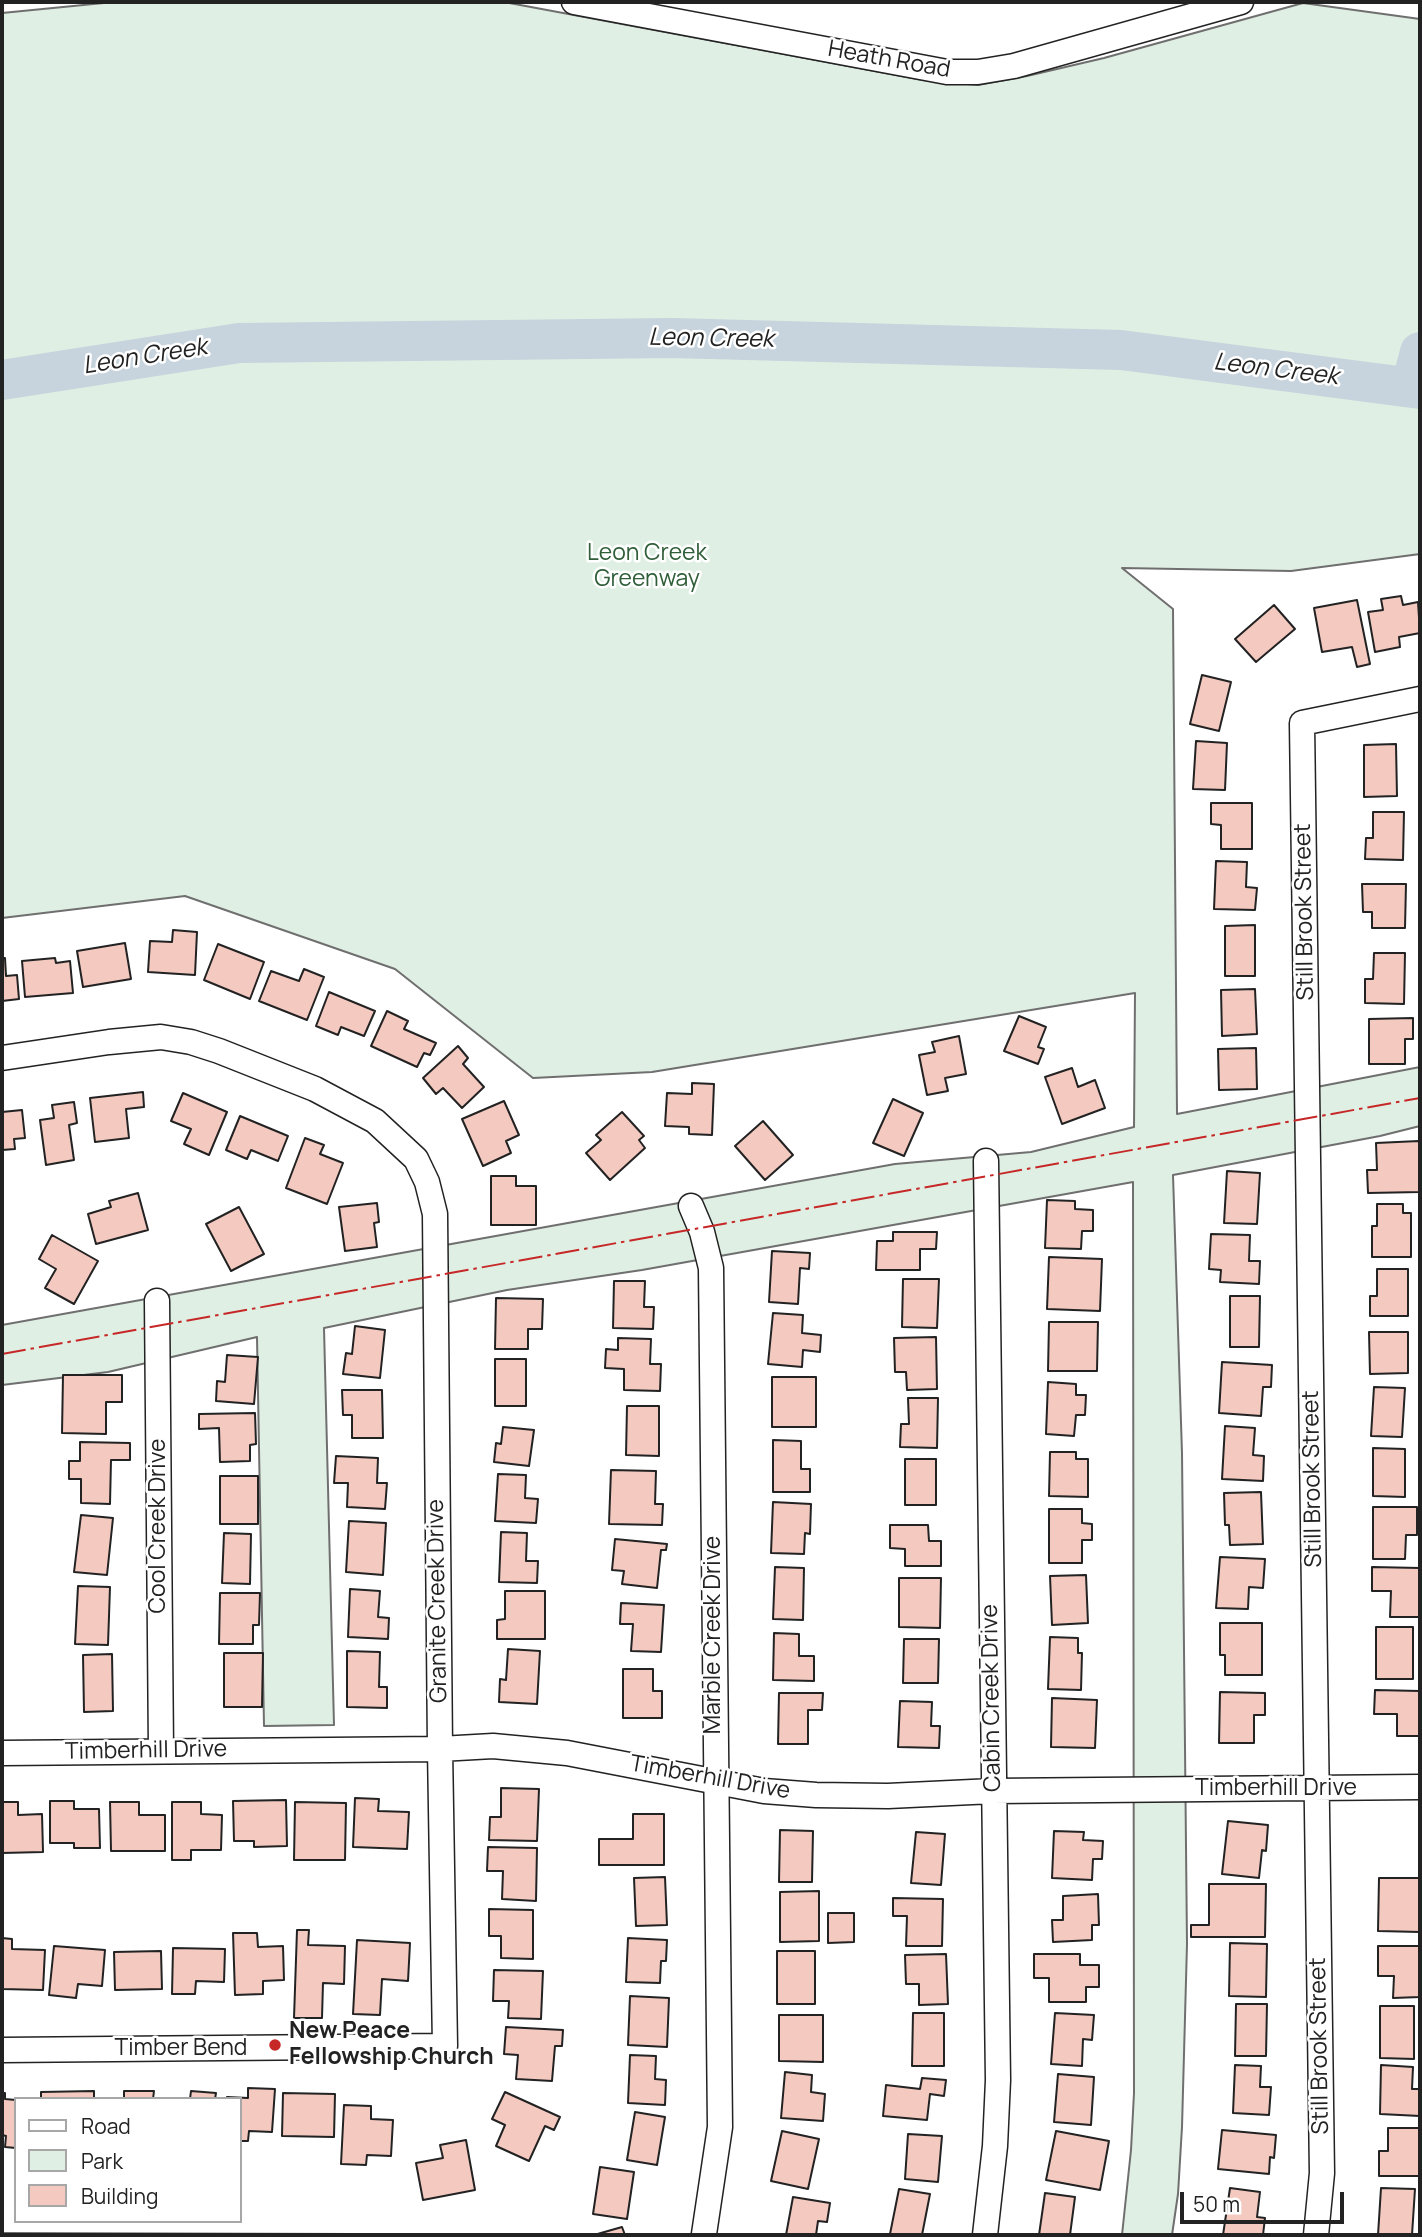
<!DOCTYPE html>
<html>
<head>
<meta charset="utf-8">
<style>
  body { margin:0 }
  #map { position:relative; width:1422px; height:2237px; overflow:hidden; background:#fff; font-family:Manrope,sans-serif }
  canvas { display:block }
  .frame { position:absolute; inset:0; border:4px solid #222; pointer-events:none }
  .legend { position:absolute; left:14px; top:2097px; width:228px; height:126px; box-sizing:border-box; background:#fff; border:2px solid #a7a7a7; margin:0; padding:9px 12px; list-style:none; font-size:21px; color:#222 }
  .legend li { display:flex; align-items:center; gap:14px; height:35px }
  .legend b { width:35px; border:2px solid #a7a7a7 }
  .scale { position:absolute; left:1180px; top:2192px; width:164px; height:32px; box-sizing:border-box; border:4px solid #222; border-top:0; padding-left:9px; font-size:21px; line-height:24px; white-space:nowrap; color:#222; -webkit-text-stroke:5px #fff; paint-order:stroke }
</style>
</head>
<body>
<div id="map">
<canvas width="1422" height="2237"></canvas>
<div class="frame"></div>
<ul class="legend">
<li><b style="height:9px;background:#fff"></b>Road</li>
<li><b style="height:19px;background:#e0efe3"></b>Park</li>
<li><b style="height:19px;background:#f3c9c0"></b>Building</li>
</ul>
<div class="scale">50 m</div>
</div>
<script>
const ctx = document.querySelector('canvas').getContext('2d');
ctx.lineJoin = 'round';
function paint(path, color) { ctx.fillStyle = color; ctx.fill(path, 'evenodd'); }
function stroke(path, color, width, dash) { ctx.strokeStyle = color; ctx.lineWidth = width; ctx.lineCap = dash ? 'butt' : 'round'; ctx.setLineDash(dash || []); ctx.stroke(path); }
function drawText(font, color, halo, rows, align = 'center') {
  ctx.font = font + ' Manrope,sans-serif'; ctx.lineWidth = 5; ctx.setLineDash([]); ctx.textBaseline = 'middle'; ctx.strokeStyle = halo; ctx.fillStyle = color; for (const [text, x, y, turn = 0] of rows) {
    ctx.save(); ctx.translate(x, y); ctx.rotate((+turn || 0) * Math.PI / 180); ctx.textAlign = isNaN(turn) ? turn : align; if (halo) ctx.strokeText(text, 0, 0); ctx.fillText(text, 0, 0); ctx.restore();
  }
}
const green = new Path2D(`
  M114,2H504L923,80L978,85L1027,76L1104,58L1303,3L1420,19V554L1291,571L1122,568L1173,609L1177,1114L1420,1067V1126L1380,1136L1173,1175L1182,1453L1187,1944L1182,2127L1178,2194L1172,2235H1122L1131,2150L1134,2093L1133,1182L642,1270L507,1290L324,1328L334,1725L264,1726L257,1337L108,1372L2,1385V1325L895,1164L1031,1152L1134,1127L1135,993L652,1072L533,1078L395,969L185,896L2,918V13Z
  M2,2233L354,2234L358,2235H2Z`);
paint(green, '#e0efe3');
stroke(green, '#6f6f6f', 2);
stroke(new Path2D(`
  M2,380L239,343L672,338L1121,350L1420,389
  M1411,386L1420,352`), '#c7d3dd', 40);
const building = new Path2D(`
  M1401,596L1403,605L1418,602L1420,633L1399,637L1400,647L1375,652L1368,612L1383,610L1381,599Z
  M1357,600L1370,664L1357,667L1352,647L1322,652L1314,608Z
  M1274,605L1295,629L1256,662L1235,639Z
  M1202,675L1231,682L1219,731L1190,724Z
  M1196,741L1227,743L1225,790L1193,789Z
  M1396,744L1397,796L1364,797V745Z
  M1211,803H1252V849H1221V825L1211,824Z
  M1373,812H1404L1403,860L1365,859L1366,838H1373Z
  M1216,861L1247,862L1246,887L1257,888L1255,910L1214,909Z
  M1362,884H1406L1405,928H1372V912H1363Z
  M1255,925V976H1225V926Z
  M173,930L197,932L195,975L148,972L150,941L172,942Z
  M125,943L131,979L83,987L77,951Z
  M218,944L264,962L250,999L204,980Z
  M1374,953H1405L1404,1004L1365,1003V979H1373Z
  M2,958H5L6,976L17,975L19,999L2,1001Z
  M55,958L56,963L70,961L73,993L25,997L22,961Z
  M304,969L324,977L307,1020L259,1001L271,971L299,981Z
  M1255,989L1257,1034L1222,1036L1221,990Z
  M329,992L375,1011L364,1036L341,1027L338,1035L316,1026Z
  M387,1011L408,1021L404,1029L436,1043L430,1055L424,1053L417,1067L371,1046Z
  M1019,1016L1046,1027L1038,1047L1044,1049L1038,1064L1004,1051Z
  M1413,1018V1039H1405V1064H1369V1019Z
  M959,1036L966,1074L945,1078L948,1091L927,1095L919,1055L935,1052L932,1042Z
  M458,1046L468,1058L463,1064L484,1087L462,1108L443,1088L436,1094L423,1078Z
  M1256,1048L1257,1089L1219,1090L1218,1049Z
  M1072,1068L1078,1087L1095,1080L1105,1108L1062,1124L1045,1077Z
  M692,1083L714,1084L712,1135L689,1134V1127L665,1126L667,1093L692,1094Z
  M143,1092L144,1107L126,1109L129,1138L95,1142L90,1098Z
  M183,1093L227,1112L209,1155L184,1144L191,1129L171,1121Z
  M893,1099L923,1113L904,1156L873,1143Z
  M504,1101L519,1135L506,1141L511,1153L483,1166L462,1119Z
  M74,1102L77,1123L69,1125L74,1160L46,1165L40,1120L54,1118L52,1105Z
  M22,1110L25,1138L14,1139L15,1149L2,1150V1112Z
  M622,1112L644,1136L639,1140L645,1148L610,1180L586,1153L601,1140L596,1135Z
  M240,1116L288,1136L278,1161L251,1150L247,1159L226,1150Z
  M763,1121L793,1155L765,1180L735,1146Z
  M305,1138L324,1145L320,1154L343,1163L327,1204L286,1188Z
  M1419,1141L1420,1192L1368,1193L1367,1170H1377L1376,1143Z
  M1227,1171L1260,1173L1257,1224L1224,1223Z
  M491,1176H516V1186H536V1225H491Z
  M138,1193L148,1230L96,1244L88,1214L111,1207L109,1201Z
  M1047,1200L1075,1201V1209L1093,1210V1231H1082L1081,1249L1045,1248Z
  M377,1203L379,1222L374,1223L377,1247L345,1251L339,1207Z
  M1377,1204H1403V1213H1411V1257H1372V1226H1377Z
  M239,1207L264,1254L231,1271L206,1224Z
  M893,1232H937L936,1249H920V1270H876L877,1241H893Z
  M1211,1234L1250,1235L1249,1261H1260L1259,1284L1220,1282L1221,1270L1209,1269Z
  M52,1235L98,1261L74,1304L45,1288L56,1269L39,1259Z
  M772,1251L810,1253L809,1269L800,1268L798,1304L769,1302Z
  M1049,1257L1102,1259L1100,1311L1047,1309Z
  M1377,1269H1408V1316H1370V1296H1377Z
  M903,1279H939L937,1328L902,1327Z
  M614,1281H645L644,1307H654L653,1329L613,1328Z
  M1230,1296H1260L1259,1347H1230Z
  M496,1298L543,1299L542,1329H528V1349H495Z
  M773,1313L803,1315L802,1333L821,1335L820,1352L803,1350L802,1367L768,1364Z
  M1049,1322H1098L1097,1371H1048Z
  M355,1326L385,1330L380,1378L343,1374L346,1353L352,1354Z
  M1369,1332H1408V1373L1370,1374Z
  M936,1337L937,1389L907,1390L906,1372H895L894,1338Z
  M618,1338L651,1339L650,1364H661L660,1391L624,1390V1369L605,1368L606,1349L618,1350Z
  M227,1355L258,1357L254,1404L216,1401L217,1381L225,1382Z
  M495,1359H526V1406H495Z
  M1222,1362L1272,1365L1271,1387H1263L1261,1416L1219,1413Z
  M63,1375H122V1402H106V1434L62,1433Z
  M772,1377H816V1427H772Z
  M1048,1382L1076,1384V1395H1086L1085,1415H1076L1074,1436L1046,1434Z
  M1374,1387L1405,1388L1402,1437L1371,1436Z
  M342,1390H382L383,1438H352V1415H343Z
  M908,1398H938L937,1448L900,1447L901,1424H909Z
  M627,1406H659V1456L626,1455Z
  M255,1413L256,1444L250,1445V1461L220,1462L219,1428L199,1429V1414Z
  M1225,1426L1255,1428L1253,1455L1264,1456L1263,1481L1222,1479Z
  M503,1427L534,1430L529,1466L494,1462L496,1443L501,1444Z
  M773,1440L801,1441V1469H810V1492H773Z
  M80,1442L130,1443V1460H111L110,1504L81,1503V1479H69V1461H80Z
  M1373,1448L1405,1449V1497L1373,1496Z
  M1050,1452H1076V1459H1088V1497L1049,1496Z
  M336,1456L378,1458L377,1483H387L385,1509L347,1507L348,1483H334Z
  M905,1459H936V1505H905Z
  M611,1470L656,1471L655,1504H663L662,1525L609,1524Z
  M498,1474L526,1475L525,1498L538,1499L536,1523L495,1521Z
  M220,1476H258V1524H220Z
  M1261,1492L1263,1544L1230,1545L1229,1525H1225L1224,1493Z
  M773,1502L811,1504L810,1534L805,1533L804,1554L771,1553Z
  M1373,1507H1417V1535H1406L1405,1559H1373Z
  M1049,1509H1082V1523L1092,1524V1540H1082V1563H1049Z
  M81,1515L113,1518L107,1575L74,1572Z
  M349,1521L386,1523L383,1575L346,1572Z
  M890,1525H928L929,1541H941V1566H905V1549L890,1548Z
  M501,1532L527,1533L526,1561H538L537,1583L499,1582Z
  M224,1533L251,1534L250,1584L222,1583Z
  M615,1539L667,1544L666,1550H661L657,1588L622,1584L624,1571L612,1570Z
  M1220,1557L1265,1559L1263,1588L1249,1587L1248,1609L1216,1608Z
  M775,1567L804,1568L803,1620L773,1619Z
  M1372,1567L1420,1568V1617H1390L1391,1591H1372Z
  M1086,1575L1088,1623L1052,1625L1050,1576Z
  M899,1578H941L940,1628L899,1627Z
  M78,1586L110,1587L108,1645L75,1644Z
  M350,1589L380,1591L378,1617L389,1618L388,1639L348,1637Z
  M505,1591H545V1639H497V1620L505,1619Z
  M220,1593H260L259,1625H253V1644H219Z
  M621,1603L664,1605L661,1652L631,1651L633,1624H620Z
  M1220,1623H1262V1675H1225V1655H1220Z
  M1376,1627H1413V1679H1376Z
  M774,1633L799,1634V1656H814V1681L773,1680Z
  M1050,1637L1078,1638V1653H1082L1081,1690L1048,1689Z
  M904,1639H939L938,1683H903Z
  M508,1649L540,1651L537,1704L499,1702L500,1679L506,1680Z
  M347,1651L380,1652L379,1687H387V1708L347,1707Z
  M224,1653H263L262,1707H224Z
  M112,1654L113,1711L84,1712L83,1655Z
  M623,1669H653V1691H662V1718H623Z
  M1375,1690L1420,1691V1736H1397V1714H1374Z
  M1220,1692L1265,1693V1715H1254V1743H1219Z
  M779,1693H823L822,1710H808V1744H778Z
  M1052,1698L1097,1700L1095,1748L1051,1747Z
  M900,1701L932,1702L931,1726H940L939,1748L898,1747Z
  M501,1788L539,1789L537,1841L489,1840L490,1817H501Z
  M355,1798L379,1799L378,1811L409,1812L407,1849L353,1847Z
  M286,1800L287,1846L254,1847V1841H234L233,1801Z
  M50,1801H74V1809H99L100,1848H74V1843H50Z
  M2,1802H18V1815L42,1814L43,1852L2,1853Z
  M110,1802H139V1815H165V1851H111Z
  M172,1802H201V1814L222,1815L221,1850H191V1860H172Z
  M295,1802L346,1803L345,1860H294Z
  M633,1814H664V1865H599V1839H633Z
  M1228,1821L1268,1825L1266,1851L1262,1850L1259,1878L1222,1874Z
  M780,1830L813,1831L812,1882H779Z
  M1054,1831L1084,1832L1083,1840L1103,1841L1102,1859H1093L1092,1880L1052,1878Z
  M916,1832L945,1834L941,1885L911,1883Z
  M488,1847L537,1848L536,1901L502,1899L503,1871H487Z
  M665,1877L667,1925L636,1926L634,1878Z
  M1379,1878H1420V1932L1378,1931Z
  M1209,1884H1266L1265,1937H1191V1925H1209Z
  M819,1891V1941L780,1942V1892Z
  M1098,1894L1099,1925H1092V1940L1053,1942L1052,1920H1063V1896Z
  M893,1898L943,1899L942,1946H906L907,1916H893Z
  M489,1909L533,1910V1959L501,1958V1936H489Z
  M828,1913H854V1942L828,1943Z
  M297,1930H309L308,1945L345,1946L344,1984L323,1983L322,2018H294Z
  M233,1933H257L258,1947L283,1946L284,1980L263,1981V1994L235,1995Z
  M2,1938L12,1939V1949L45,1950L43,1990L2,1989Z
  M628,1938L667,1940L666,1961H661L660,1983L626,1982Z
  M357,1940L410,1943L408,1981L382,1979L380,2015L353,2014Z
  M1230,1943L1267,1944L1266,1997L1229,1996Z
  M54,1946L105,1950L102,1986L78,1984L76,1998L49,1995Z
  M1378,1946H1420V1997L1393,1998L1394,1976H1378Z
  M173,1948L225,1949L224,1982L196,1981L195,1994H172Z
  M161,1951L162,1989L115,1990L114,1952Z
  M777,1951H815V2004H777Z
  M946,1954L948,2004L919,2005V1984H906L905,1955Z
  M1034,1954H1080V1965H1099V1987H1086V2002H1049V1978H1034Z
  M494,1970L543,1971L541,2019L508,2018L509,2001H493Z
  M630,1996L669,1998L667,2047L628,2045Z
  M1236,2004H1267L1266,2056H1235Z
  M1380,2006H1414V2059L1380,2058Z
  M913,2013H944V2066H912Z
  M1055,2013L1094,2015L1092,2040L1083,2039L1082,2066L1051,2064Z
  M779,2015H823V2062L779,2061Z
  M506,2027L563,2030L562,2046H555L552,2081L516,2079L518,2055L504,2054Z
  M630,2055L656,2056L655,2079L666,2080L665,2105L628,2103Z
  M1235,2065L1261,2066L1260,2087H1271L1269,2115L1233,2113Z
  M1381,2065L1413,2067L1412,2089H1420V2116L1380,2114Z
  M785,2072L812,2075L811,2092L825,2094L823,2121L781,2118Z
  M1058,2074L1094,2077L1091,2125L1054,2122Z
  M922,2078L946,2080L944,2096L930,2094L927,2120L883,2116L886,2085L920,2089Z
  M248,2088L275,2089L272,2132L249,2131L248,2141H240V2099L227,2097L248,2098Z
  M94,2091V2099H41V2092Z
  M124,2091H154L153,2099H124Z
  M191,2091L216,2093L215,2099H190Z
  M505,2092L560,2117L554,2130L545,2126L529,2161L496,2146L505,2125L492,2119Z
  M2,2093H5V2099L16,2100V2148L5,2147L6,2136L2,2135Z
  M283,2093L335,2094L334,2137L282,2136Z
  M344,2105L371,2106V2119L393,2120L391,2156L367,2155L366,2165L341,2164Z
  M635,2112L665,2117L657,2165L627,2160Z
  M1388,2128H1419V2176H1379V2151H1388Z
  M1222,2130L1276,2135L1274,2158L1270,2157L1269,2174L1218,2169Z
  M782,2131L819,2139L808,2189L771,2181Z
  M1056,2131L1109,2141L1100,2190L1046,2180Z
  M908,2134L942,2136L938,2182L905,2179Z
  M466,2140L475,2190L423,2200L416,2163L443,2158L440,2145Z
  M600,2167L634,2172L627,2219L593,2214Z
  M1230,2188L1260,2192L1257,2217L1265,2218L1263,2235H1223Z
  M1381,2188L1415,2189L1412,2235H1378Z
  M899,2189L930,2194L922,2235L890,2234Z
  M1045,2193L1075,2197L1070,2235H1039Z
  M793,2197L830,2203L827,2222L818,2221L816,2235H786Z
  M622,2227L625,2235H594Z`);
paint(building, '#f3c9c0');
stroke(building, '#222', 2);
const minor = new Path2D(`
  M574,2L947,72H978L1014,66L1241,2
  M2,1058L109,1042L161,1037L191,1042L219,1051L315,1089L375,1121L416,1159L427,1182L435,1214L440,1749L445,2046L2,2050
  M691,1206L702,1232L711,1268L720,2127L704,2234
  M157,1301L161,1751
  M2,1753L440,1749L493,1746L567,1753L764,1791L816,1795L888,1796L993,1791L1420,1787
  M985,2235L995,2146L998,2080L986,1161
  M1316,2235L1322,2173L1302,723L1420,699`);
stroke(minor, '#222', 27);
stroke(minor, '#fff', 24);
stroke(new Path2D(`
  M2,1354L1420,1098`), '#c62828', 2, [24, 5, 3.5, 5]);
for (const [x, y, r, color] of [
  [275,2045,7,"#c62828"]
]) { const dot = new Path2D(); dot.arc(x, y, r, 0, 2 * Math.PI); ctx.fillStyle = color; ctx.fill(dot); stroke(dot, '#fff', 2.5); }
drawText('23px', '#222', '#fff', [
  ["Heath Road",889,60,10],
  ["Still Brook Street",1305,912,-91],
  ["Still Brook Street",1313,1479,-91],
  ["Cool Creek Drive",159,1526,-90],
  ["Granite Creek Drive",438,1601,-91],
  ["Marble Creek Drive",714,1635,-90],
  ["Cabin Creek Drive",992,1698,-91],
  ["Timberhill Drive",146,1751,-1],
  ["Timberhill Drive",710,1778,10],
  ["Timberhill Drive",1276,1789],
  ["Still Brook Street",1320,2046,-91],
  ["Timber Bend",181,2049]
]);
drawText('23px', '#2f5e38', '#fff', [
  ["Leon Creek",647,554],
  ["Greenway",647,580]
]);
drawText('bold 23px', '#222', '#fff', [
  ["New Peace",289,2032],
  ["Fellowship Church",289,2058]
], 'left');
drawText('italic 24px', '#222', '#fff', [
  ["Leon Creek",711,339,1],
  ["Leon Creek",145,357,-9],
  ["Leon Creek",1276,370,7]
]);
</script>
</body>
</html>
